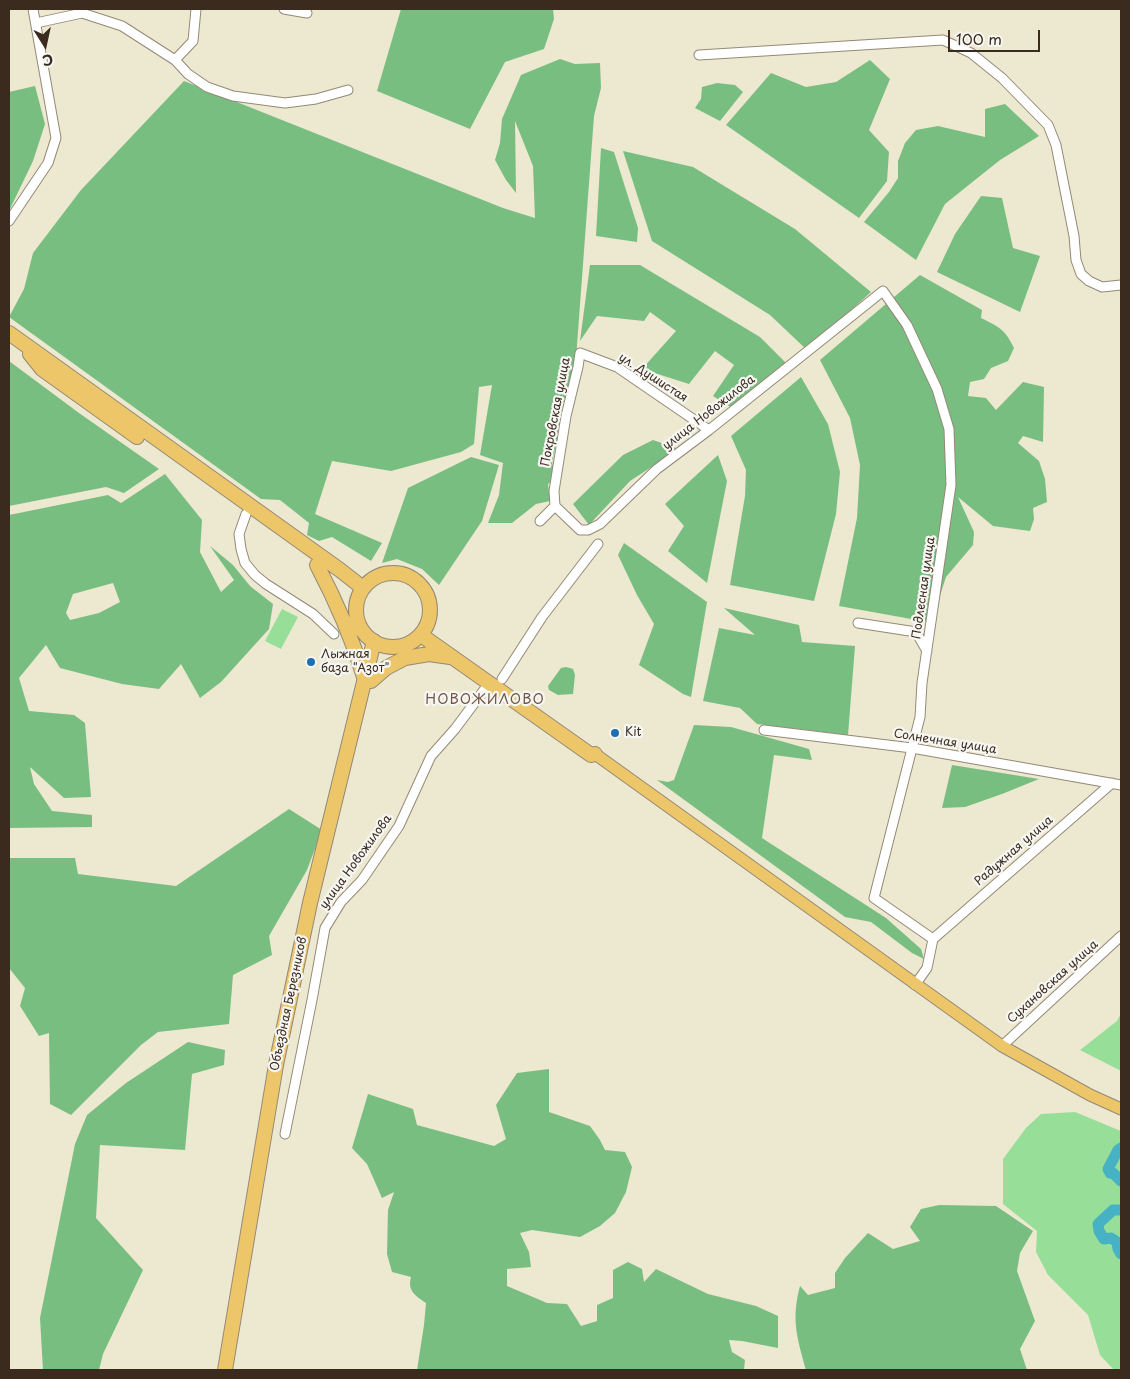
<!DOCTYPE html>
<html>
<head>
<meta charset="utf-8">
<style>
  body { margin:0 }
  #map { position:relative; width:1130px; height:1379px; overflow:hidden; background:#ede8d0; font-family:"Playpen Sans",sans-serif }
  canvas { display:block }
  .frame { position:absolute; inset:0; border:10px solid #3b2a1e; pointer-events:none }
  .north { position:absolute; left:20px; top:20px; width:50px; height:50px; -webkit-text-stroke:4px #f6f6f2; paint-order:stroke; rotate:170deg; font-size:14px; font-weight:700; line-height:20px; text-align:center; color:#3b2a1e }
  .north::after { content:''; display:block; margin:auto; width:18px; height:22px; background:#3b2a1e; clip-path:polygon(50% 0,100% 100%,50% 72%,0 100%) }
  .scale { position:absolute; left:948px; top:30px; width:92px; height:22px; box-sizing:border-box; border:2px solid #3b2a1e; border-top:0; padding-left:6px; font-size:15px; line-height:18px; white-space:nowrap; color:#3b2a1e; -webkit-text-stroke:4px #f6f6f2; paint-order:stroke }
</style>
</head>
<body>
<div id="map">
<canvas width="1130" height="1379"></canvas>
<div class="frame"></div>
<div class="north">С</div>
<div class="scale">100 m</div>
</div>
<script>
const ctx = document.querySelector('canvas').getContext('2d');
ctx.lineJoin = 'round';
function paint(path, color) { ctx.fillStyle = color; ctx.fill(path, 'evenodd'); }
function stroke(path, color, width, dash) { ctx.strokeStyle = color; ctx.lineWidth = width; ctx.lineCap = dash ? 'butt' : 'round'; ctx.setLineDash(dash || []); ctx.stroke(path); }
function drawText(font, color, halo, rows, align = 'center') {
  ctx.font = font + ' "Playpen Sans",sans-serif'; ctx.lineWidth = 4.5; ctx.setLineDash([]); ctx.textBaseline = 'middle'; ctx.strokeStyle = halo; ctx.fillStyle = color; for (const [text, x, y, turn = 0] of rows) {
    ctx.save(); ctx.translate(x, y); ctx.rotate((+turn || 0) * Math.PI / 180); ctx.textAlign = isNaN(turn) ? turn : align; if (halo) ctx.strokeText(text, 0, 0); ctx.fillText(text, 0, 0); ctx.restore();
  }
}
paint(new Path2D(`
  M282,609L298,617L281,649L265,641Z
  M1121,1013V1071L1080,1050L1117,1021Z
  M1075,1112L1121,1131V1370H1114L1100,1355L1088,1315L1048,1275L1036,1252L1037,1231L1003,1204V1159L1026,1128L1041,1114Z`), '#97df99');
paint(new Path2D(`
  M401,9H553L554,19L544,49L505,62L470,129L377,91Z
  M560,59L575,64L600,63L601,88L594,116L575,372L568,390L552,463L557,478L548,484L550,501L536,504L512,523H488L499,495L503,463L480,455L492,385L479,387L474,444L461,452L391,471L332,461L315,514L382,543L371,561L332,537L319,541L307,535L309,523L280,500L261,499L9,317L24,289L33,253L81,190L184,81L503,208L535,218L533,166L515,121L516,193L506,180L495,160L500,143L502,119L521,75Z
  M870,60L890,79L869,130L889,152L887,181L859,218L726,125L771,73L806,87L836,82Z
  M717,83L735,85L743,92L720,121L695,108L701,99L702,87Z
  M35,86L45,124L33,161L9,211V92Z
  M1005,104L1039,136L1000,160L945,204L916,260L864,222L889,192L898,178V161L905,143L916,130L938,126L985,137V109Z
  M601,148L614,152L638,228L637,242L596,236Z
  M623,151L693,167L795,229L871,292L807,350L770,315L652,241Z
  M981,196L1002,198L1013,248L1040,256L1020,312L937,272L955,234Z
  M590,265H640L760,337L788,365L737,411L713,396L734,365L715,351L689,384L642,369L676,331L650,312L644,321L597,316L580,341Z
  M920,275L982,310L981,318C999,327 1005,329 1014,348L1008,361L991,368L984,379L970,382L968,396L986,398L996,410L1023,382L1044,387L1043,442L1023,436L1018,443L1039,461L1045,479L1047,502L1033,508L1034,519L1030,531L993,526L958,497L974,532L973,545L946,577L937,605L928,622L839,606L857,518L860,465L850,418L820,360Z
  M9,361L79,413L159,469L124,493L106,487L9,506Z
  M801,377L828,424L840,472L836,514L814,601L730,585L745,496L746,470L731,436Z
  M653,440L679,449L630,481L589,525L573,504L623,455Z
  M718,455L727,481L707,583L668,551L684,526L665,504Z
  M471,457L499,465L482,521L439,585L422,569L397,559L382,563L408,488Z
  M165,474L202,520L200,552L221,592L234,580L210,546L233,565L250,586L273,604L269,629L221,682L200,698L181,664L159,689L122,684L60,668L46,645L19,678L29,711L74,715L85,723L91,797L64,798L30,767L34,784L52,811L92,815V827L9,828V515L108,495L121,503ZM113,583L120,602L99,613L70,620L66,613L73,594Z
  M624,543L707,602L691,697L683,694L639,665L654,624L637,595L618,555Z
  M724,608L799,625L802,642L855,646L848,735L757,724L740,708L703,701L719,628L755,635Z
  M566,667L573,669L575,675L573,694L558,695L549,690L548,686L561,668Z
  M694,725L731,727L809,749L812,760L774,755L762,838L886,918L921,949L924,959L912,953L871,922L845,917L657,780L668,782L674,780Z
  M952,765L1039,779L1002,794L965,807L942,808Z
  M289,809L322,830L307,870L269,936L272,955L233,975L229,1024L158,1032L141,1045L71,1115L50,1104L49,1033L39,1036L20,1006L25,988L9,968V858H75L78,874L176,886Z
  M188,1042L225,1050L224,1065L192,1074L185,1150L100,1145L96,1218L143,1270L103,1354L99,1370H43L40,1318L75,1144L87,1115L126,1083Z
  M549,1069V1112L590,1126L600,1140L605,1150L625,1152L632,1167L626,1192L615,1213L600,1226L580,1237L532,1230L520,1233L529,1252L531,1267L507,1269V1286L547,1303L567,1304L581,1326L597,1321V1305L613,1298V1270L628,1262L642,1269L644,1282L656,1269L708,1294L756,1306L778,1316V1348L742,1341L729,1340L732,1352L745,1360L744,1370H417L424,1325L426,1303C416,1296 407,1291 411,1277L392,1272L387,1254L388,1210L394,1192L382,1198L367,1164L352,1148L368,1094L413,1109L417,1125L494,1146L506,1139L496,1105L517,1073Z
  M939,1205L996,1206L1033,1231L1020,1253L1017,1271L1035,1321L1020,1349L1027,1370H806C797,1338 791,1319 800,1286L808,1295L835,1288V1273L845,1258L868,1233L893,1249L920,1241L910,1227L921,1209Z`), '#79be81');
stroke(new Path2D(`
  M1121,1148L1118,1150L1108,1169L1110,1173H1113L1121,1181
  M1121,1210H1113L1098,1224L1099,1231L1104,1239L1111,1238L1117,1242L1118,1249L1121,1254`), '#46b2c3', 11);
const minor = new Path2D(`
  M284,9L307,13
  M36,23L82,13L122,26L175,60L188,74L207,87L233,96L285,103L316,99L348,90
  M699,55L943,40L971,53L1002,78L1048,125L1056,145L1074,236L1076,260L1081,274L1089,281L1102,287L1121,285
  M175,60L193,41L196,9
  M9,221L48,163L56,138L33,9
  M555,506L580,530H588L600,524L657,469L709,430L883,291L907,325L937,389L949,429L951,485L922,683L920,717L874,898L933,939
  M555,506L554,491L566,416L578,367L580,353L617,367L709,430
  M246,514L239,534L241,549L245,563L255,575L266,584L313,614L334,634
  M540,521L555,506
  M858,623L916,632L927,651
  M502,679L542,617L598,544
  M764,730L912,748L1121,785
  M933,939L1112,783
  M915,985L927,968L933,939
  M1002,1046L1121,936
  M285,1134L312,1000L325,928L341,902L362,880L399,826L431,756L455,729L487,686`);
const major = new Path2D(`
  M595,754L1002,1046L1090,1095L1121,1109`);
const highway = new Path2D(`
  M9,333L340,570L363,588
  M30,354L42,369L137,437
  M317,565C336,601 352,638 364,677
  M356 610a37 37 0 1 1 74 0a37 37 0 1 1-74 0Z
  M421,635L591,755L595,754
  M371,681L386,668L405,658L429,654L450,657
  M225,1370L276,1065L310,903L374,641`);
stroke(minor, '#948977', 11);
stroke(major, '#948977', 13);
stroke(highway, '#948977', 16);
stroke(minor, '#fff', 9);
stroke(major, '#ecc669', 11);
stroke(highway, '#ecc669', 14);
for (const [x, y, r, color] of [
  [311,662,5,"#1f6fb2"],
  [615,733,5,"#1f6fb2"]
]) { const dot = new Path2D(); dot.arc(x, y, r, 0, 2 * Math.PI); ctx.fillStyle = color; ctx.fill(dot); stroke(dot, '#f6f6f2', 2); }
drawText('12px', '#3b2a1e', '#f6f6f2', [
  ["ул. Душистая",653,378,33],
  ["Покровская улица",556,412,-79],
  ["улица Новожилова",709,413,-38],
  ["Подлесная улица",924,588,-82],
  ["Солнечная улица",945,742,9],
  ["Радужная улица",1014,851,-41],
  ["улица Новожилова",356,862,-54],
  ["Сухановская улица",1053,982,-42],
  ["Объездная Березников",289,1004,-78]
]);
drawText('12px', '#3b2a1e', '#f6f6f2', [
  ["Лыжная",321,655],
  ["база \"Азот\"",321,669],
  ["Kit",625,733]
], 'left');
ctx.letterSpacing = '1px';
drawText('14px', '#725449', '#f6f6f2', [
  ["НОВОЖИЛОВО",485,700]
]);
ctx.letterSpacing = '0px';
</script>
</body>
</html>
